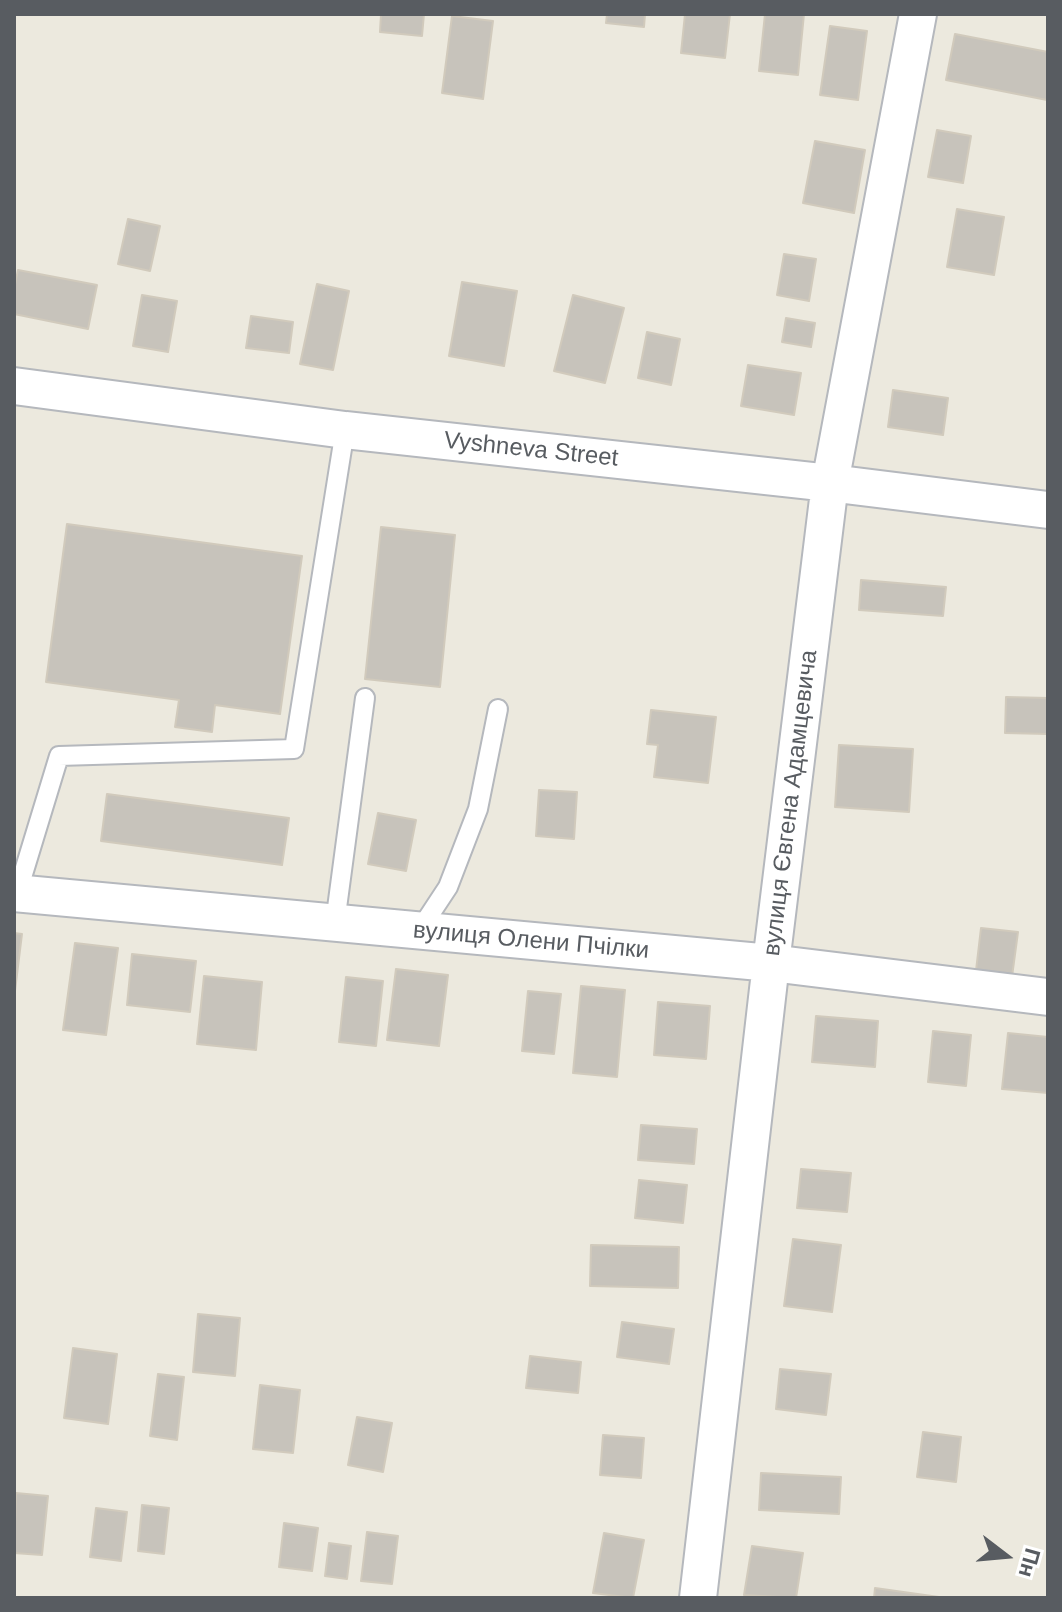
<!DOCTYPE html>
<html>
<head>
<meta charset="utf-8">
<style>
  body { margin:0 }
  #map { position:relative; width:1062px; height:1612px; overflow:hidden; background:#ece9de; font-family:Helvetica,sans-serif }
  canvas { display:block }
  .frame { position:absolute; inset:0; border:16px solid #585c61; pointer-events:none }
  .north { position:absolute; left:966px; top:1516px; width:80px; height:80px; -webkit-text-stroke:6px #fff; paint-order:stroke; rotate:106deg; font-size:22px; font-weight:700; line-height:32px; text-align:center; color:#585c61 }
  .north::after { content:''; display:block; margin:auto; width:28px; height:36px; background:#585c61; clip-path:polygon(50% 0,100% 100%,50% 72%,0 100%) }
</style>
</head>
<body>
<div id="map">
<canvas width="1062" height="1612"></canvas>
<div class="frame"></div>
<div class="north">Пн</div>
</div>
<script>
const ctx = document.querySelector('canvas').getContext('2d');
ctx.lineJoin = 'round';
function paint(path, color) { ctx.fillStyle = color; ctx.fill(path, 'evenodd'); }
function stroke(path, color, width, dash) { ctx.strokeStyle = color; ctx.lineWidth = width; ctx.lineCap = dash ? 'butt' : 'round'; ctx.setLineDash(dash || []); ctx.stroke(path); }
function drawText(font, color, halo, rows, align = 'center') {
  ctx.font = font + ' Helvetica,sans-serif'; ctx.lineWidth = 8; ctx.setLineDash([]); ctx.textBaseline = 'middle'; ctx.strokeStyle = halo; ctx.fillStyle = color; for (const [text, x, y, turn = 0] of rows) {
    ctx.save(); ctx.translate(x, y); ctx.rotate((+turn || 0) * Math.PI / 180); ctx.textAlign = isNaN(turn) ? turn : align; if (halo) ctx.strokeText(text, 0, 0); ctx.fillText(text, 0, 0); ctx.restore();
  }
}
const building = new Path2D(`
  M381,14H424L422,36L380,32Z
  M607,14H645L644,27L606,23Z
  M685,14H730L725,58L681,53Z
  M765,14H804L798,75L759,71Z
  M452,16L493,21L483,99L442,93Z
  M830,26L867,31L858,100L820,95Z
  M955,34L1048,52L1047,100L946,80Z
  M937,130L971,136L963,183L928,177Z
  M815,141L865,150L854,213L803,203Z
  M957,209L1004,217L994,275L947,267Z
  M128,219L160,226L150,271L118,264Z
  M784,254L816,259L809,301L777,295Z
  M18,270L97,285L88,329L14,314V289Z
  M462,282L517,291L504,366L449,356Z
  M317,284L349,291L333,370L300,364Z
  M142,295L177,301L168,352L133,346Z
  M573,295L624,308L605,383L554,371Z
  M251,316L293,322L289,353L246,348Z
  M786,318L815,323L811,347L782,342Z
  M647,332L680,339L671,385L638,378Z
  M748,365L801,373L794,415L741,406Z
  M893,390L948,398L943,435L888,427Z
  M67,524L302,556L280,714L215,705L212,732L175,727L179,700L46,682Z
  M381,527L455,535L440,687L365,679Z
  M861,580L946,587L943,616L859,610Z
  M1006,697L1048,698V734L1005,733Z
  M651,710L716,717L708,783L654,777L658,745L647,744Z
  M839,745L913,749L909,812L835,807Z
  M539,790L577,792L574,839L536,836Z
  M107,794L289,818L282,865L101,841Z
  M378,813L416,820L406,871L368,864Z
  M981,928L1018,932L1011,984L975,979Z
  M14,933L22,934L15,991H14Z
  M75,943L118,948L106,1035L63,1030Z
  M132,954L196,961L190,1012L127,1005Z
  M396,969L448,975L439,1046L387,1040Z
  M204,976L262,982L256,1050L197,1044Z
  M346,977L383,981L376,1046L339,1042Z
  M581,986L625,990L617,1077L573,1073Z
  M528,991L561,994L554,1054L522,1051Z
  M658,1002L710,1006L706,1059L654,1055Z
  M816,1016L878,1021L875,1067L812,1062Z
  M933,1031L971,1035L966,1086L928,1082Z
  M1008,1033L1048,1037V1093L1002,1089Z
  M641,1125L697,1129L694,1164L638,1160Z
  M801,1169L851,1173L847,1212L797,1208Z
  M639,1180L687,1185L683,1223L635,1218Z
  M793,1239L841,1245L832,1312L784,1306Z
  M591,1245L679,1247L678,1288L590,1286Z
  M198,1314L240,1318L235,1376L193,1372Z
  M622,1322L674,1329L669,1364L617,1357Z
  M73,1348L117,1354L108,1424L64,1418Z
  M530,1356L581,1362L578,1393L526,1388Z
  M780,1369L831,1374L826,1415L776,1409Z
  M158,1374L184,1377L177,1440L150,1436Z
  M260,1385L300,1390L293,1453L253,1449Z
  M357,1417L392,1423L383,1472L348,1465Z
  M923,1432L961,1437L956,1482L917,1477Z
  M603,1435L644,1438L641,1478L600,1475Z
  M761,1473L841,1477L839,1514L759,1510Z
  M16,1493L48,1496L42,1555L14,1553Z
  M142,1505L169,1508L164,1554L138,1551Z
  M96,1508L127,1512L121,1561L90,1557Z
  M284,1523L318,1528L312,1571L279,1567Z
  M367,1532L398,1536L392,1584L361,1581Z
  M604,1533L644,1540L633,1598L593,1593Z
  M329,1543L351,1546L347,1579L325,1576Z
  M752,1546L803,1553L796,1598L744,1595Z
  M875,1588L946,1598H874Z`);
paint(building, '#c7c3bb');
stroke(building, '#d1cabc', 2);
const lane = new Path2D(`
  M17,894L59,756L294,749L345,430
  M335,923L365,698
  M419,931L448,887L478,809L498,709`);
const street = new Path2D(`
  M14,386L345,430L830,483L1048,510
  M14,893L771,963L1048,997
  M698,1598L771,963L830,483L918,14`);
stroke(lane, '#b5b8bd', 22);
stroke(street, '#b5b8bd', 40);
stroke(lane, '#fff', 18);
stroke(street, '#fff', 36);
drawText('24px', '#585c61', '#fff', [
  ["Vyshneva Street",531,450,6],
  ["вулиця Євгена Адамцевича",791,803,-83],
  ["вулиця Олени Пчілки",531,941,5]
]);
</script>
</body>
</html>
